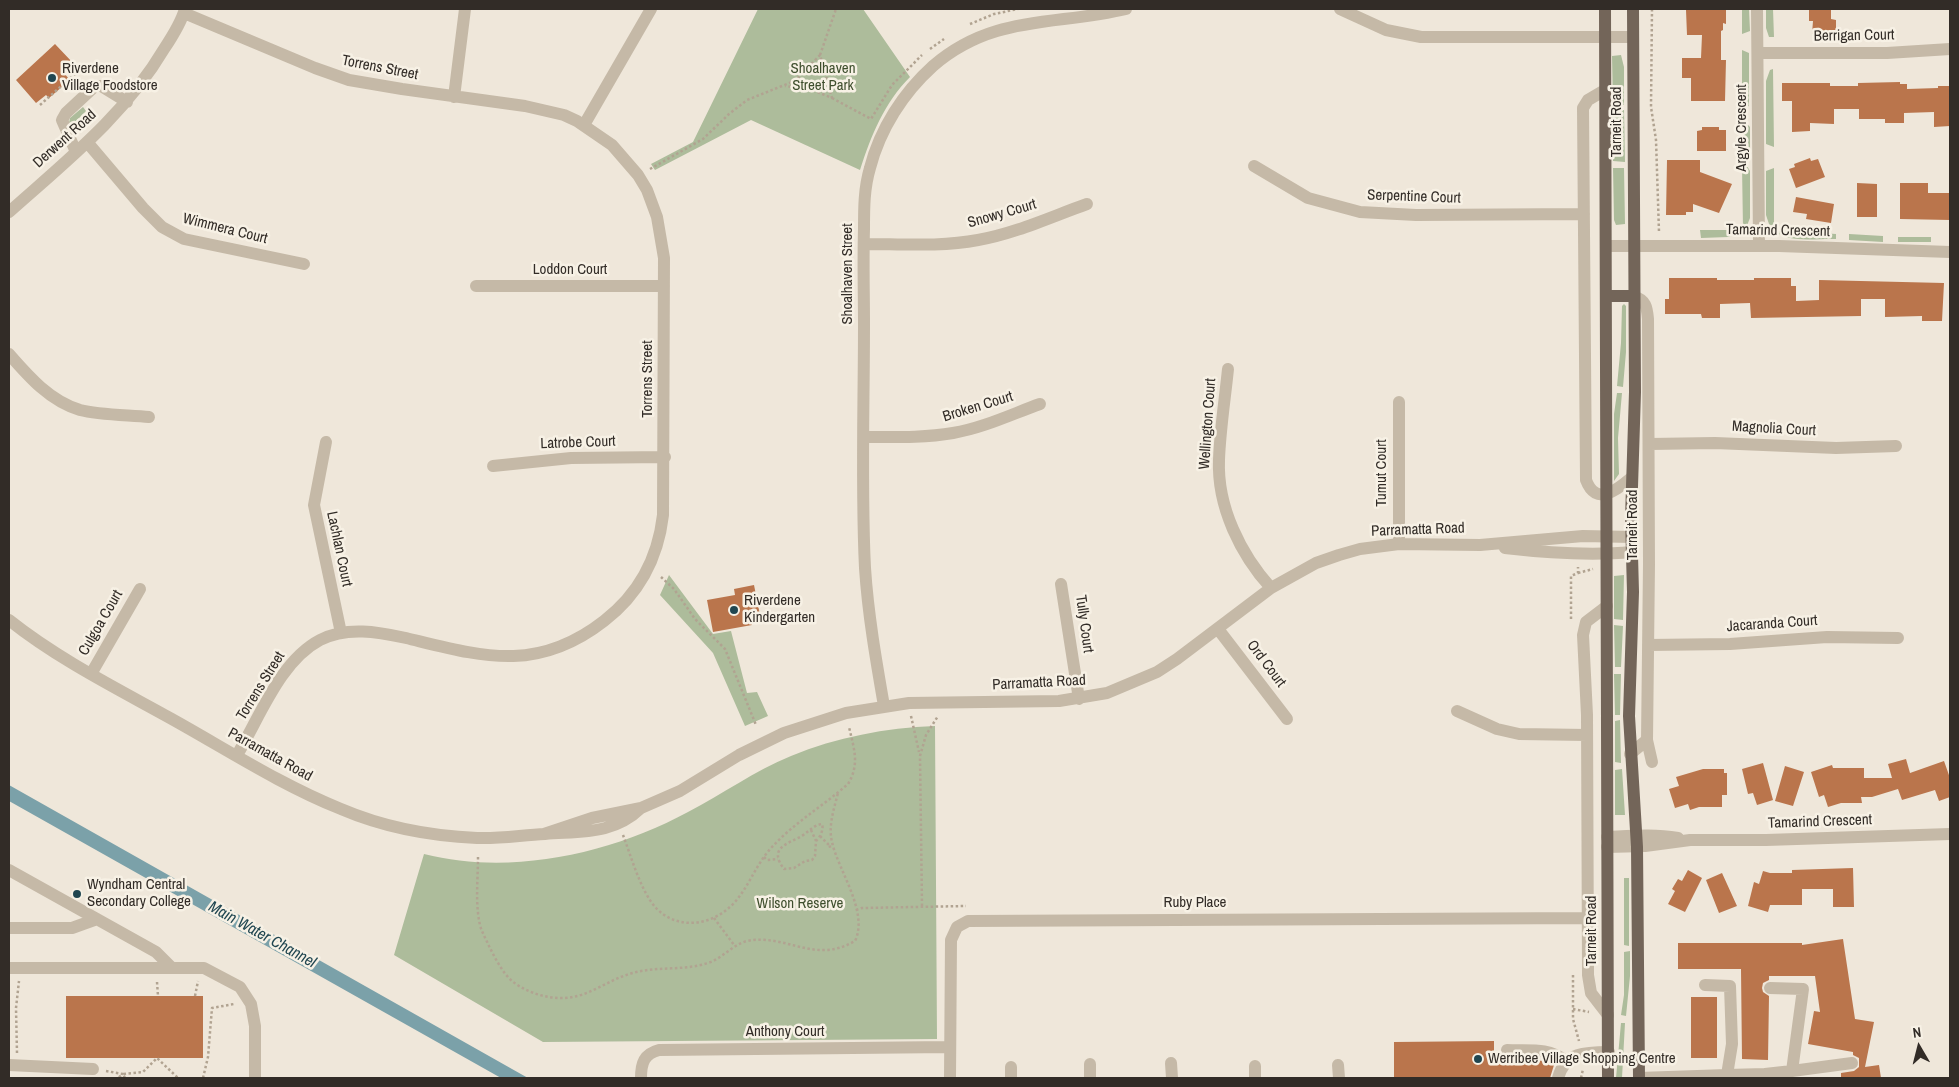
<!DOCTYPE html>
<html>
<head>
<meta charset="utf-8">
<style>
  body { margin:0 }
  #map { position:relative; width:1959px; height:1087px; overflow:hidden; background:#efe7da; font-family:"Archivo Narrow",sans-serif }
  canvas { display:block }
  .frame { position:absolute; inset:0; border:10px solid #322c27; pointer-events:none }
  .north { position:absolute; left:1894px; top:1022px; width:50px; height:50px; -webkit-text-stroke:4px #f7f1e5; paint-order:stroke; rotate:352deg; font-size:14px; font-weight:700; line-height:20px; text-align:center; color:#322c27 }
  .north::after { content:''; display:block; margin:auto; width:18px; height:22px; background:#322c27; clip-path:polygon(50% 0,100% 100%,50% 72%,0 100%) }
</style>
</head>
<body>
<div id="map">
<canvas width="1959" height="1087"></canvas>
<div class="frame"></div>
<div class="north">N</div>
</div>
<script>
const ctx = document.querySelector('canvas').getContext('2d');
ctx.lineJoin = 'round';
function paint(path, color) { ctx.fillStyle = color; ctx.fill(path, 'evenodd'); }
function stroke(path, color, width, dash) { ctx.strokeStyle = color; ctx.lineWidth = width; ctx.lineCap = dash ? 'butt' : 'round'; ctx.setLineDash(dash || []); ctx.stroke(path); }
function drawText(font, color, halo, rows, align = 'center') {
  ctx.font = font + ' "Archivo Narrow",sans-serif'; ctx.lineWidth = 5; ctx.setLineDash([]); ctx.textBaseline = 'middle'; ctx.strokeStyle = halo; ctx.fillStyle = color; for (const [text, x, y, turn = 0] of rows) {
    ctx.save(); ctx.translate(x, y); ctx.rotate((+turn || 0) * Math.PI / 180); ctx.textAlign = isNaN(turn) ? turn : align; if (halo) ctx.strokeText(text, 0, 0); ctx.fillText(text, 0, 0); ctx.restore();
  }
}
paint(new Path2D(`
  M758,9H863L910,77C884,103 871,136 860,170L751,120L655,170L651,164L693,142Z
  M1742,9H1749L1750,31L1742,34Z
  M1766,9H1773L1774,37H1769L1766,28Z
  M1742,50L1749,53V106L1742,108Z
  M1621,55L1624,67V105H1613L1612,56Z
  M1773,69L1774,147L1766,144V81L1770,70Z
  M83,107L86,111L72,125L69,123L70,118Z
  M1612,110H1624L1625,162L1613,161Z
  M1742,124L1748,125L1750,127V158L1743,159Z
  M1742,166H1747L1750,171V218L1746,228H1743Z
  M1613,168H1624L1625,224L1616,225L1614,220Z
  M1774,168V227H1770L1766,215V171Z
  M1700,230H1741L1740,233L1728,237L1701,238Z
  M1773,230L1836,234V239C1816,238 1789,244 1773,230Z
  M1849,234L1883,236V242L1849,240Z
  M1898,237H1931V242H1898Z
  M1624,304L1626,306V352L1623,387L1617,386L1621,343L1622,306Z
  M1617,393H1622L1618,438L1619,474L1614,481V414Z
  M669,575L713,634L731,631L747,693L757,692L768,716L745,726L713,653L660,595Z
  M1624,575L1623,620L1614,619V576Z
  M1614,625L1623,626L1621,667H1615Z
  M1614,674H1621L1620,715H1615Z
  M1620,720L1621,763L1615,762V721Z
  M935,726L937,1039L543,1042L394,955L424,854C510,876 611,854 688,812C723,794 754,771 791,756C837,737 885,728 935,726Z
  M1622,769L1625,815H1615V770Z
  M1624,878H1629V946L1624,945Z
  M1630,951V976L1626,1016L1621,1015L1624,995V952Z
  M1621,1023H1625L1622,1078H1616Z`), '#adbc9b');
paint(new Path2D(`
  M9,785L512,1069L528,1078H501L9,801Z`), '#7ba1a9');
paint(new Path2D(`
  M1726,9V24L1723,23V30L1721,31V60H1726L1725,101H1691V78H1682V58H1701L1702,35H1687L1686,10Z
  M1809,9H1831V19L1836,20V35L1812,34L1813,21H1809Z
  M55,44L73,63L63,72L70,80L49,98L46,95L36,103L16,80Z
  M1900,82V84H1907V89L1938,88V86H1950V126L1934,127V112L1904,113V123H1885V119H1859V109H1834V124L1810,123V131L1792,132V101H1782V83H1830V86H1858V83Z
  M1702,127H1719V130H1726V151H1697V131L1702,130Z
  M1810,158L1811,161L1818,159L1825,177L1796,188L1789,169L1795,167L1794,164Z
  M1667,160H1700V172L1732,184L1719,213L1693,204V212H1686V215H1666Z
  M1857,183L1877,184V217H1857Z
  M1900,183H1928V193H1950V220L1900,219Z
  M1796,197L1834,204L1831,223L1806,219L1807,214L1793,212Z
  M1669,278H1717V280H1754V278H1791V286H1796V301L1819,300V280L1944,283L1942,321H1922V316L1885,317V299H1861V316L1751,318L1750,303L1720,304V318H1702L1701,314H1665V299H1669Z
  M754,585L761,620L751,622L752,625L713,632L707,600L735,595L734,589Z
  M1906,759L1910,773L1944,761L1950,778V797L1939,801L1935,790L1902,800L1898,789L1872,797H1861L1862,803H1841L1828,807L1824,795L1819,797L1811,772L1832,765L1833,768H1864V778H1892L1888,764Z
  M1763,763L1773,800L1757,805L1753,793L1748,794L1742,769Z
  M1785,766L1804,772L1793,806L1775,801Z
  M1703,769H1724V773H1727V795H1722V807H1699L1690,810L1688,804L1675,808L1669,789L1679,786L1676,777Z
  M1853,868L1854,907H1833V889H1802V905H1770L1768,912L1748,906L1754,882L1759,884L1763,871L1770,873H1792V870Z
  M1688,870L1702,878L1685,912L1668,904L1675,891L1672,889L1678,879L1682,881Z
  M1722,873L1737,906L1719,913L1706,880Z
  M1843,939L1855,1019L1874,1022L1865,1067L1879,1065L1881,1078H1841V1073L1854,1071L1859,1067V1058L1853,1055V1052L1808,1044L1814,1011L1820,1012L1815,976H1769V980L1763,983L1762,988L1763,992L1769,996L1768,1060L1742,1059L1741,969H1678V943H1802V945Z
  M66,996H203V1058H66Z
  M1691,997H1717V1058H1691Z
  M1494,1041V1059L1549,1061L1554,1065L1550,1078H1394V1042Z`), '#ba754c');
stroke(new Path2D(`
  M1652,9L1651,107L1656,140L1659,232
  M970,24L994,14L1018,9
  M930,49L944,39
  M820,55L836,9
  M832,98L871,119L892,85L922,55
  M40,105L76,73L85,70L89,74
  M650,169L703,139L729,114L747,100L792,82L799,77L820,55L832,98L810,89L785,86
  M1578,573L1593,569
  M661,577L674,589L695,619L725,649L756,725
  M1571,619V576L1578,573V567
  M911,716L919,752
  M811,830L816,841L815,856L812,860L805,861L794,868L784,869C768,848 787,844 802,836C809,831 814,825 822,824C824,829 820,838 816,841
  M623,835C631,856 641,892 656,908C677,930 710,926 731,906C748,890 755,865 772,847C794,823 823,806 848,784C860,764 854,749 849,727
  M820,836L828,844V847L833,846
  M478,857C478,879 475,903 480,925C482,933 486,939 489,946C495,958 502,972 512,981C528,994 554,1001 573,997C594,993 612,978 633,973C657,966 684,971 708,963C723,958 732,945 747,941C786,933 814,965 855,941C869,912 838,870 832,842C828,826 834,809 838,793
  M764,857L767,860L778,859
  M922,906L920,756L926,735L938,716
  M856,910L862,908L966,906
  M714,918L734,945
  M1573,975V1019L1579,1041
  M157,982L158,996
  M195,996L198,981
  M1573,1009L1589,1012
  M17,1053L16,1008L19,981
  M106,1071L123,1074L118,1078
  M125,1078L123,1074L143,1072L157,1058L178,1078
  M203,1078L208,1057L212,1008L234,1004
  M1581,1078L1583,1069`), '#b1a391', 2.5, [2.5, 2.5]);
stroke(new Path2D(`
  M1340,9L1386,30L1421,37H1633
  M1757,9L1759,246
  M184,13L315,68L349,80L402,89L525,106L564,115L577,121L612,145L638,175L647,190L657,217L664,258L663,515C658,558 639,594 604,621C536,674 481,656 406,638C378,632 347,626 320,640C280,661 260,717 237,755
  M1758,53H1887L1950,49
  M1605,90L1588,100L1583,108L1586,480C1596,507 1617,490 1631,478
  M454,97L465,9
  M584,125L651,9
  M87,142L143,208L162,227L184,239L304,264
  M76,152L62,120L66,113L95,86H101L127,102
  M1254,166L1308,198L1360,212L1416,215L1584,214
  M9,212C65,162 125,115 164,49C172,37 181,23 185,9
  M864,244C901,244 941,247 978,240C1014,234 1053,216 1087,204
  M1606,246H1779L1950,252
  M476,286H664
  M9,354C29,377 50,401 80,410C99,415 129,415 149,417
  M1228,369C1225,399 1220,430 1219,460C1217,507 1241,555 1271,588
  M1399,402V544
  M864,437C893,437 924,438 953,433C983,428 1012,414 1040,404
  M326,442L314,505L341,633
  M1650,444L1715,443L1836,448L1896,446
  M493,466L571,458L665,457
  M1505,548C1548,553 1589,556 1632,552
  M1061,584L1079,699
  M1607,606L1586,622L1583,635L1587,715L1588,975L1591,993L1608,1015
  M9,620C58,659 116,688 170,718C226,749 281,785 341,809C383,827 431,836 477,838C500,839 522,835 545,834C581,831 613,835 641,808
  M1218,629L1287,719
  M1648,645L1730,644L1827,637L1898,638
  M91,674L140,589
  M884,706C876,660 868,614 865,568C861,487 864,405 864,324C864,293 863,261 864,229C864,208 864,188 870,168C880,129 903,93 933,66C993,14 1055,26 1126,9
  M1457,711L1497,729L1519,734L1587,735
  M1647,740L1652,762
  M1630,754L1647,740L1649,564L1648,319C1647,307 1646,300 1633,296
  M544,834L592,818L641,808L680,791L739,755L784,733L846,713L909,703L1059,701L1107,693L1157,672L1177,659L1271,588L1316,563L1339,555L1360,549L1399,544L1480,545L1583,536L1632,537
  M1607,837C1631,836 1654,834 1678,838
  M1607,847L1645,846L1690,840H1766L1950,834
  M9,870L156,952L172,968
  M9,928H72L97,919
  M9,968H204L240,987L251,1004L255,1026V1078
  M1507,1050C1530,1051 1547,1047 1566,1061
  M1171,1063L1172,1078
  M1090,1064V1078
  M9,1065L93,1069
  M1338,1065L1339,1078
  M1255,1066V1078
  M1011,1067V1078
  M1792,1071L1852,1063
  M1765,1074L1792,1071L1803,989L1770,988
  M1727,1075L1765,1074L1764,1078
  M641,1078C641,1063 644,1054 659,1050L949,1047
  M950,1078L951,940L957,927L968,921L1588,918
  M1558,1078C1565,1052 1586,1052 1609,1052
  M1639,1078L1727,1075L1732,1044L1730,986L1705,985`), '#c5b9a7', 12);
stroke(new Path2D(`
  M1605,9L1608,1078
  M1633,9L1635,392L1631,518L1633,592L1629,716L1637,847L1639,1078
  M1606,296H1633`), '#736559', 12);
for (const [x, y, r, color] of [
  [52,78,5,"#204650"],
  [734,610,5,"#204650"],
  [77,894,5,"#204650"],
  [1478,1059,5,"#204650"]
]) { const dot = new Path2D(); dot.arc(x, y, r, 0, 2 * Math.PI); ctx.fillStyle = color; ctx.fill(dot); stroke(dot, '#f7f1e5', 2); }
drawText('15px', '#322c27', '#f7f1e5', [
  ["Berrigan Court",1854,36,-1],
  ["Torrens Street",380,68,11],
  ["Tarneit Road",1617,122,-90],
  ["Argyle Crescent",1742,128,-90],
  ["Derwent Road",65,139,-42],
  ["Serpentine Court",1414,197,2],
  ["Snowy Court",1002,214,-16],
  ["Wimmera Court",225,229,14],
  ["Tamarind Crescent",1778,231,1],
  ["Loddon Court",570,270],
  ["Shoalhaven Street",848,274,-90],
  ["Torrens Street",648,379,-90],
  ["Broken Court",978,407,-17],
  ["Wellington Court",1208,424,-86],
  ["Magnolia Court",1774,429,3],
  ["Latrobe Court",578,443,-2],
  ["Tumut Court",1382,473,-90],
  ["Tarneit Road",1633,525,-90],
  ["Parramatta Road",1418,530,-2],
  ["Lachlan Court",339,549,78],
  ["Culgoa Court",101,623,-60],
  ["Tully Court",1084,624,82],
  ["Jacaranda Court",1772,624,-4],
  ["Ord Court",1266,664,53],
  ["Parramatta Road",1039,683,-3],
  ["Torrens Street",261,686,-58],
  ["Parramatta Road",270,755,29],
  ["Tamarind Crescent",1820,822,-2],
  ["Ruby Place",1195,903],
  ["Tarneit Road",1592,931,-90],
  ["Anthony Court",785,1032]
]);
drawText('15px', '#322c27', '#f7f1e5', [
  ["Riverdene",62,69],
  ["Village Foodstore",62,86],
  ["Riverdene",744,601],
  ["Kindergarten",744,618],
  ["Wyndham Central",87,885],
  ["Secondary College",87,902],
  ["Werribee Village Shopping Centre",1488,1059]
], 'left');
drawText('15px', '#3e4e2d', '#f7f1e5', [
  ["Shoalhaven",823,69],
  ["Street Park",823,86],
  ["Wilson Reserve",800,904]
]);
drawText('italic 16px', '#204650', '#f7f1e5', [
  ["Main Water Channel",262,935,29]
]);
</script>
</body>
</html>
